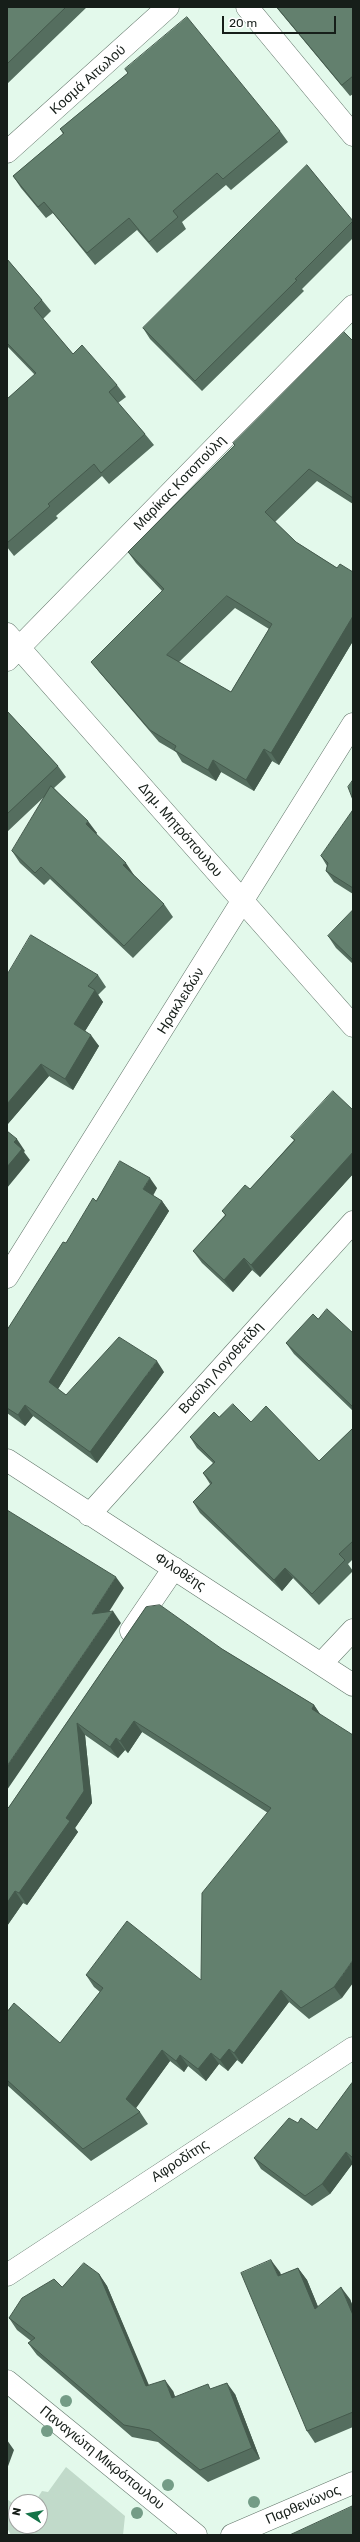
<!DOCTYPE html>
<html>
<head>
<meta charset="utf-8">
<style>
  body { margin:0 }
  #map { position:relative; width:360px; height:2542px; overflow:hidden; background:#e3f9eb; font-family:Rubik,sans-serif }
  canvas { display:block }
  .frame { position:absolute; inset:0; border:8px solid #161e19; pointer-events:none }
  .north { position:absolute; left:8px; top:2494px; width:40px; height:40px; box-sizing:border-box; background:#fff; border:1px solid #a2a5a3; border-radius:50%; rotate:281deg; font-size:11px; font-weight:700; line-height:16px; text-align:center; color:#161e19 }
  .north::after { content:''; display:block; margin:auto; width:14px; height:18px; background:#157348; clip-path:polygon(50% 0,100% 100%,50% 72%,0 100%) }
  .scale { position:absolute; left:222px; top:16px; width:114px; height:18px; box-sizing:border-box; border:2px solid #161e19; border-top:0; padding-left:5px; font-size:12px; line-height:14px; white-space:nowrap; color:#161e19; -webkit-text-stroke:3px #fff; paint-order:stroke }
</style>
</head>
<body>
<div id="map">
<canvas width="360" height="2542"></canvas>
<div class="frame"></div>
<div class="north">N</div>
<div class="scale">20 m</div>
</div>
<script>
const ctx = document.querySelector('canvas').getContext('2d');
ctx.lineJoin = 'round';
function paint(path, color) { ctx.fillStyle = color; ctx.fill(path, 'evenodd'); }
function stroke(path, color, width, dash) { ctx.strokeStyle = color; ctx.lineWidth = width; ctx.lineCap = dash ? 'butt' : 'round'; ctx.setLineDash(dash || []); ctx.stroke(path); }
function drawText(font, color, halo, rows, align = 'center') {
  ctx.font = font + ' Rubik,sans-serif'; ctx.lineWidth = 3.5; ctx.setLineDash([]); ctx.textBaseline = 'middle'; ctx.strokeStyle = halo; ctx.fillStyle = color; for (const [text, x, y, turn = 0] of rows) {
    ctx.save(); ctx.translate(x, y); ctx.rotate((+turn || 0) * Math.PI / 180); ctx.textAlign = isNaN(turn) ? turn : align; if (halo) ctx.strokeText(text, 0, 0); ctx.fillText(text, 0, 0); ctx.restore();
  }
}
paint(new Path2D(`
  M66,2467L125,2516L123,2535H11L7,2528V2499L16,2506V2526H40V2502H35L42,2491L48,2492Z`), '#c1daca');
const minor = new Path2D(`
  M247,7L353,135
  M7,152L168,7
  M7,634L353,1026
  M7,660L353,306
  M7,1277L353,724
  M7,1460L353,1685
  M89,1515L353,1222
  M131,1631L174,1568
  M321,1664L353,1630
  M7,2275L353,2048
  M7,2381L196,2535
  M232,2535L353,2483`);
stroke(minor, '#62766a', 23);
stroke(minor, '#fff', 22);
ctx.fillStyle = '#749c86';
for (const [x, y] of [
  [66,2401],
  [47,2431],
  [168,2485],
  [254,2502],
  [137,2513]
]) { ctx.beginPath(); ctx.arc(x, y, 6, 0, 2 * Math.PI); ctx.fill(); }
paint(new Path2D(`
  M7,7H87L7,84Z
  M276,7H353V94L350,96Z
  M125,69L280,131L288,142L231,190L226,185L182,222L186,229L157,253L137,230L95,265L53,213L46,218L21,188L13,176L63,134L60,129L128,73Z
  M307,165L353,222V238L302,289L304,291L202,391L150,339L143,328Z
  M7,259L42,300L51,311L43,319L73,354L117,385L126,397L118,403L145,434L154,445L109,484L102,476L56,516L58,518L14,556L7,547V399L35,375L7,346Z
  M353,341V504L317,481L275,522L296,542L337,568L353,572V641L279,765L272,761L254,791L221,772L216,781L182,762L176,752L159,742L100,673L91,662L162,591L136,563L128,552L235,445L233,443ZM235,608L269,629L231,692L179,662Z
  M7,711L58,766L66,777L54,788L97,833L96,834L134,875L164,904L173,917L133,958L50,879L44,885L20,863L12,851L44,797L7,832Z
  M353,810V894L334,882L326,871L327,866L321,856Z
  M353,910V964L336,948L328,936Z
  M7,975H98L106,987L98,995L103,1002L85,1031L99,1046L73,1090L49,1076L7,1125Z
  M353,1110V1174L260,1277L252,1270L233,1292L202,1263L193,1251L225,1215L222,1211L250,1189L294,1140L291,1137Z
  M157,1188L153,1196L162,1201L169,1211L58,1389L66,1395L164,1372L97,1463L33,1416L25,1426L7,1413V1330L66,1243L96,1201Z
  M318,1319L353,1333V1411L294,1354L286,1343Z
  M219,1417L251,1422L319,1461L353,1428V1559L348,1564L353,1571L319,1605L293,1578L282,1591L200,1513L193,1502L210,1484L203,1473L213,1463L197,1448L190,1437Z
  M146,1607L222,1649L314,1705L320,1714L342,1998L309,2019L289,2002L242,2064L237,2060L228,2071L219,2064L206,2081L188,2066L184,2072L170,2061L135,2108L140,2112L148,2124L91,2161L7,2085V2012L60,2043L100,1992L94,1987L86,1975L201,1980L268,1813L142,1732L128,1753L125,1750L118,1758L85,1735L92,1803L75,1828L78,1832L27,1905L23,1903L7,1926L9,1807Z
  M353,2082V2163L330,2194L312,2206L261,2169L254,2158L298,2123L317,2130Z
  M298,2268L307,2280L318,2307L350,2299L353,2307V2427L315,2443L307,2431L280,2272L281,2275Z
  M99,2274L107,2286L148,2385L173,2391L175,2397L235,2394L260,2459L208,2482L158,2442L132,2437L37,2355L28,2343L31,2341L17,2330L9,2318L62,2287Z`), '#556e5f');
paint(new Path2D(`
  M353,616V641L279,765L271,753Z
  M264,749L272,761L254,791L246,780Z
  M213,760L221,772L216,781L208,770Z
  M88,821L97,833L94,836L86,824Z
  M126,863L134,875L132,878L123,865Z
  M95,990L103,1002L82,1036L74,1024Z
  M91,1035L99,1046L73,1090L65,1079Z
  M41,1064L49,1076L7,1125V1104Z
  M17,1139L25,1151L24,1152L30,1160L7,1188V1167L14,1142Z
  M353,1152V1174L260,1277L251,1265Z
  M150,1178L157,1188L150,1200L143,1189Z
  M162,1201L169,1211L56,1392L49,1382Z
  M244,1258L252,1270L233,1292L224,1280Z
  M157,1361L164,1372L97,1463L90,1452Z
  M25,1405L33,1416L25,1426L18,1415Z
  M285,1568L293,1578L282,1591L274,1580Z
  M116,1577L124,1588L100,1626L92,1614Z
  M113,1611L121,1623L7,1790V1766Z
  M314,1705L322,1717L312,1709Z
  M134,1721L142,1732L128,1753L120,1741Z
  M77,1723L85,1735L92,1803L75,1828L78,1832L27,1905L19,1893L66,1818Z
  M116,1738L125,1750L118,1758L110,1747Z
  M15,1891L23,1903L7,1926V1903Z
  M353,1960V1983L342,1998L334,1987Z
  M281,1990L289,2002L242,2064L234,2053Z
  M229,2049L237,2060L228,2071L220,2060Z
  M162,2050L170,2061L134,2111L126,2099Z
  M211,2053L219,2064L206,2081L198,2069Z
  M180,2055L188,2066L184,2072L176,2061Z
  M346,2152L353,2163L330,2194L322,2184Z
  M271,2260L280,2272L286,2289L278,2276Z
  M298,2268L307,2280L324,2321L315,2309Z
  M99,2274L107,2286L154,2397L146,2386Z
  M341,2287L350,2299L353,2307V2315Z
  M165,2380L173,2391L180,2410L172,2398Z
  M227,2383L235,2394L260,2459L252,2448Z
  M7,2440L14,2450L7,2469Z`), '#455a4d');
const building = new Path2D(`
  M7,7H66L7,64Z
  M277,7H353V76L342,85Z
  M187,17L280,131L223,179L217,173L173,211L178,217L149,242L129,218L87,253L44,202L38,207L13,176L64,133L60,129L128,73L125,69Z
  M307,165L353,221L295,279L297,280L195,381L143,328Z
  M7,259L42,300L34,308L73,354L82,345L117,385L109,392L145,434L101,473L94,464L48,504L50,506L7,543V399L36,373L7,343Z
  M344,332L353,341V498L309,469L265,512L296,542L337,568L340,564L353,572V616L271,753L264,749L246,780L213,760L208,770L174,750L176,746L150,730L91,662L164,589L128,552L235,445L233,443ZM227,596L272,624L231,692L167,655Z
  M7,711L58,766L7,814Z
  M353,780V800L348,787Z
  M51,786L88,821L86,824L126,863L123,865L164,904L124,946L41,867L35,873L12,851Z
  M353,810V888L326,871L328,863L321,856Z
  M353,910V960L328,936Z
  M31,935L98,975L88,986L95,990L74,1024L91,1035L65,1079L41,1064L7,1104V975Z
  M333,1091L353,1110V1152L251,1265L244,1258L224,1280L193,1251L226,1215L222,1211L245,1185L250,1189L295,1140L291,1137Z
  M7,1131L17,1139L14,1142L22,1149L7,1167Z
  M120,1161L150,1178L143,1189L162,1201L49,1382L66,1395L119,1337L157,1361L90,1452L25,1405L18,1415L7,1408V1330L63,1242L66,1243L93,1198L96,1201Z
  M327,1309L353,1333V1407L286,1343L313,1314L318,1319Z
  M233,1404L251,1422L266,1406L319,1461L353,1428V1541L339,1554L345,1560L312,1594L285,1568L274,1580L193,1502L212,1483L203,1473L215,1462L190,1437L214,1412L219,1417Z
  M7,1510L116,1577L92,1614L113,1611L7,1766Z
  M160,1605L222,1649L314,1705L312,1709L353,1735V1960L334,1987L301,2008L281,1990L234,2053L229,2049L220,2060L211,2053L198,2069L180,2055L176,2061L162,2050L126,2099L140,2112L83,2149L7,2080V2012L14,2003L60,2043L103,1988L86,1975L127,1921L201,1980L202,1893L271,1808L134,1721L120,1741L116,1738L110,1747L77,1723L84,1791L66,1818L70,1821L19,1893L15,1891L7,1903V1809L9,1807L146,1607Z
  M353,2082V2158L346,2152L322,2184L305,2196L254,2158L289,2118L298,2123L301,2118L317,2130L351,2084Z
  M271,2260L278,2276L298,2268L315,2309L341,2287L353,2315V2412L307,2431L241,2273Z
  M84,2263L99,2274L146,2386L165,2380L172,2398L208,2384L210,2389L227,2383L252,2448L200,2470L150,2430L124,2425L28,2343L35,2338L9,2318L22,2298L54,2279L62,2287Z
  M353,2506V2535H290Z`);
paint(building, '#63806e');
stroke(building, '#455a4d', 1);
drawText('14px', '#161e19', '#fff', [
  ["Κοσμά Αιτωλού",88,80,-42],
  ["Μαρίκας Κοτοπούλη",180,483,-46],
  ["Δημ. Μητρόπουλου",180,830,49],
  ["Ηρακλειδών",181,1001,-58],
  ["Βασίλη Λογοθετίδη",221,1368,-48],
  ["Φιλοθέης",180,1572,33],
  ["Αφροδίτης",180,2161,-33],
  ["Παναγιώτη Μικρόπουλου",102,2458,39],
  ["Παρθενώνος",303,2505,-23]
]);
</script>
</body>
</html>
